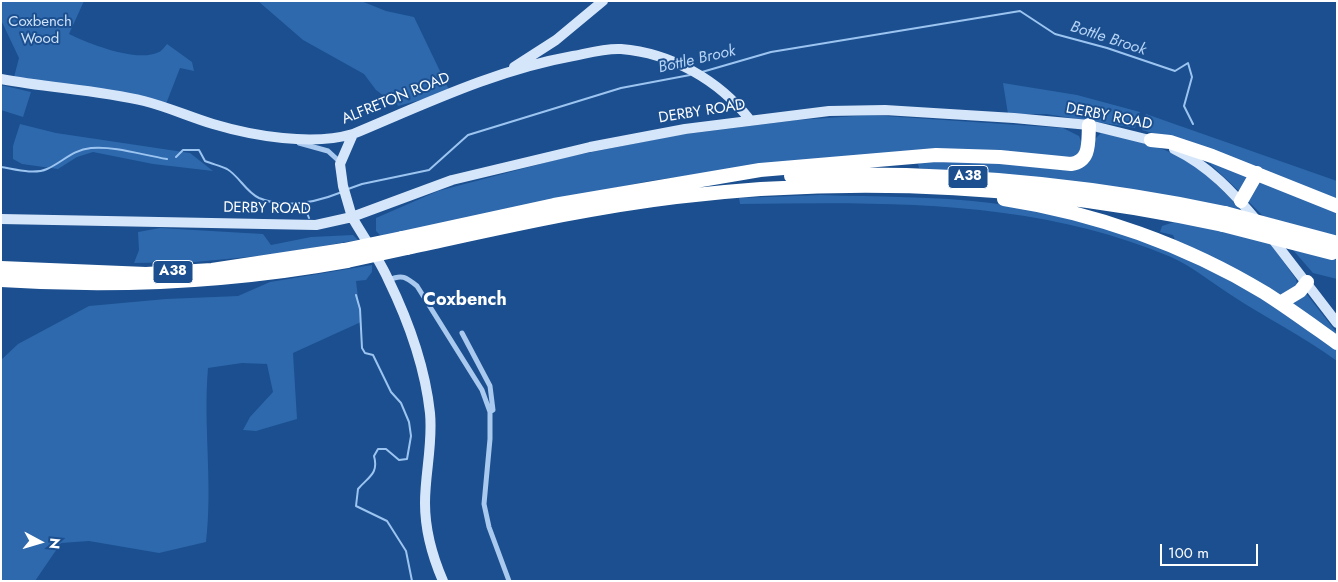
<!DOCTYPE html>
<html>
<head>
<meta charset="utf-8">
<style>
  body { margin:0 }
  #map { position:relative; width:1338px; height:582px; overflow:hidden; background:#1b4f8f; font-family:Jost,sans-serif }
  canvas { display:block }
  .frame { position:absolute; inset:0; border:2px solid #fff; pointer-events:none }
  .north { position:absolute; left:15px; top:517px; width:50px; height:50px; -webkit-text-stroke:4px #1b4f8f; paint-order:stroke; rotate:96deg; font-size:14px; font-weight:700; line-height:20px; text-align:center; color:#fff }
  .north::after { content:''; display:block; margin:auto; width:18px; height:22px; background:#fff; clip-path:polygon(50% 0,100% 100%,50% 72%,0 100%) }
  .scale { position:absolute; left:1160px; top:544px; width:98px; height:22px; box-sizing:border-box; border:2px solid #fff; border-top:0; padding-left:6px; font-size:15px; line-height:18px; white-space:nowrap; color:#fff; -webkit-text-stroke:4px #1b4f8f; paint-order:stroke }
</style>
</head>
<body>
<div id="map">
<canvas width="1338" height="582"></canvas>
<div class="frame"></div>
<div class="north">N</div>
<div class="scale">100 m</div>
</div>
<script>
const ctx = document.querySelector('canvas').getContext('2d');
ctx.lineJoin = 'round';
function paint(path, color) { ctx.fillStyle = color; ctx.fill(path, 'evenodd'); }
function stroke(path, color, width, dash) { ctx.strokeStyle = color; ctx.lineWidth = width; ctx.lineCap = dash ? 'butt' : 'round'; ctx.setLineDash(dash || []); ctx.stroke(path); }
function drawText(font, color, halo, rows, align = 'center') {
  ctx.font = font + ' Jost,sans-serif'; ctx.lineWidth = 4; ctx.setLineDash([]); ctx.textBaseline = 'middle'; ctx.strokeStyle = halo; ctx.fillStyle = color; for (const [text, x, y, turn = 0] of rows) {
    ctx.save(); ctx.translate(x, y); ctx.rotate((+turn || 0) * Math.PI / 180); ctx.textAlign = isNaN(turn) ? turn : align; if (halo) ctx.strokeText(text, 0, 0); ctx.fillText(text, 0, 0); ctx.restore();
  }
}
paint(new Path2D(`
  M1,1H84L69,34C90,44 137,63 159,52C162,51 165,46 167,44L192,62L194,71L180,68L166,104L14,77L19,58L1,20Z
  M258,1H361L386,11L414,17L450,92L398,106L391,92L384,96L376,90L364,74L303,40Z
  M1003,83L1077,95L1140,112L1135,128L1046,114H1008Z
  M1,85L31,92L23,117L1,110Z
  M1146,114L1337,181V201L1208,149L1142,130Z
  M870,115L1063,128L1079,136L1083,146L1076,157L1025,156L720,171L649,181L381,236L376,231V218L438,191L567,157L678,135L798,120Z
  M20,124L56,133L190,153L213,171L153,164L93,152L77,157L58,169L22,164L13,159V146Z
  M1101,133C1128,138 1161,146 1186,160C1207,172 1224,192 1240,209L919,168L918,164L925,161H983L1064,170Z
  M1208,162L1250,174L1240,192L1209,163Z
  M1262,182L1337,209V237L1263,216L1247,200L1256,184Z
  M821,195C878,197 935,196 991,203C1079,215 1172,243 1249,289C1279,307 1308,328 1337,348V361C1303,336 1266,318 1231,295C1211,282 1193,267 1171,257C1035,199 885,202 740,204L739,198Z
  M1177,221L1270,243L1296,279L1297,285L1282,298L1177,244L1173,235L1160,232L1162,226Z
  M160,228L263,234L271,245L311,237L353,235L358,240L269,255L195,262L134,263L139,250L138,232Z
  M1293,250L1337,260V279L1313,273Z
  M372,265V272L366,280L356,281L361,322L293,353L297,419L256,431L243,430L250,417L273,392L267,364L242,363L208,368C203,426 213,484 206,542L159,553L89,541L61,543L35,581H1V360L18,344L89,306L166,299L238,296L270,282Z
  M1305,292L1337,333V340L1287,304Z`), '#2e69ad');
stroke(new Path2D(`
  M702,72L771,52L1020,11L1055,34L1107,48L1175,71L1188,63L1192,77L1184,106L1193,124
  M176,157L183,150H199L205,161C212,164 221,166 227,169C239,176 246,192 259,198C285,209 317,202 342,192
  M1,167C14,169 34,175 47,169C63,162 72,150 91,148C116,146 142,155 167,159
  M348,189L362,184L429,170L468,135L621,88L690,75
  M303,203L309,218
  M356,295L360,309L362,348L365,353L373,355L391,392L401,403L409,422L411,436L407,459L399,460L386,449H378L374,456C379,474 368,477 358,489L356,506L387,521L406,551L412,581`), '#9cc4f0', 2);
stroke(new Path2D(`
  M299,143L328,151L340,162
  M389,280C402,274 406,277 417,286L482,390L490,412V439L484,504L489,527L509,581
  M462,333L490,386L493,410L490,412`), '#a9c9ee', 5);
stroke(new Path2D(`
  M514,67L556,40L603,1
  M1,79C49,88 98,90 144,101C168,107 190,117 213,124C253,136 312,146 353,134C425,104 495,70 573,56C588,53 606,48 621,49C671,53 719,80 750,120
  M353,134L340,164L343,186L352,217C364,238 378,257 388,279C408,320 425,367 430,413C433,444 425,473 425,503C425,529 433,558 443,581
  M1174,149C1209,166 1233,192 1258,222
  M1,219L316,225L352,217L452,180L590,147L685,129L829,111L885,110L1014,118L1089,125L1158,142
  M1271,237L1337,323`), '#d6e6fa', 10);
stroke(new Path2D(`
  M1151,140L1170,142L1212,156L1337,206
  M791,176C937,170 1082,183 1225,213
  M1004,199C1095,213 1186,245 1265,293C1290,309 1313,326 1337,343
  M1241,201L1257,173
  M402,238L554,205L760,170L936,155L1000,157L1071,164C1091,161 1088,142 1089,125
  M407,248C496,229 585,208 676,197C859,175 1044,186 1223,225
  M1,268L146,274L212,270L344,250
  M1,280C120,288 230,282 347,261
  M1280,303L1300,291L1307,282`), '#fff', 14);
stroke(new Path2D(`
  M1225,213L1334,242
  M1223,225L1332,253
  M344,250L402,238
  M347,261L407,248`), '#fff', 14);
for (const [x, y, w] of [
  [968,177,40],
  [173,272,40]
]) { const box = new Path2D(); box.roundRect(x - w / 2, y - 11.5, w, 23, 4); ctx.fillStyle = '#1b4f8f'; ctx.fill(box); stroke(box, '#fff', 1); }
drawText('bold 14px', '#fff', null, [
  ["A38",968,177],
  ["A38",173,272]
]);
drawText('15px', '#cfe3fa', '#1b4f8f', [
  ["Coxbench",40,22],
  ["Wood",40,39]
]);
drawText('15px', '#fff', '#1b4f8f', [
  ["ALFRETON ROAD",396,99,-22],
  ["DERBY ROAD",702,112,-9],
  ["DERBY ROAD",1109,117,11],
  ["DERBY ROAD",267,209,1]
]);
drawText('italic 16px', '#b5d3f5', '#1b4f8f', [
  ["Bottle Brook",1108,39,18],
  ["Bottle Brook",697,60,-13]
]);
drawText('bold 18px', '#fff', '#1b4f8f', [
  ["Coxbench",465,301]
]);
</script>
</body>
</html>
